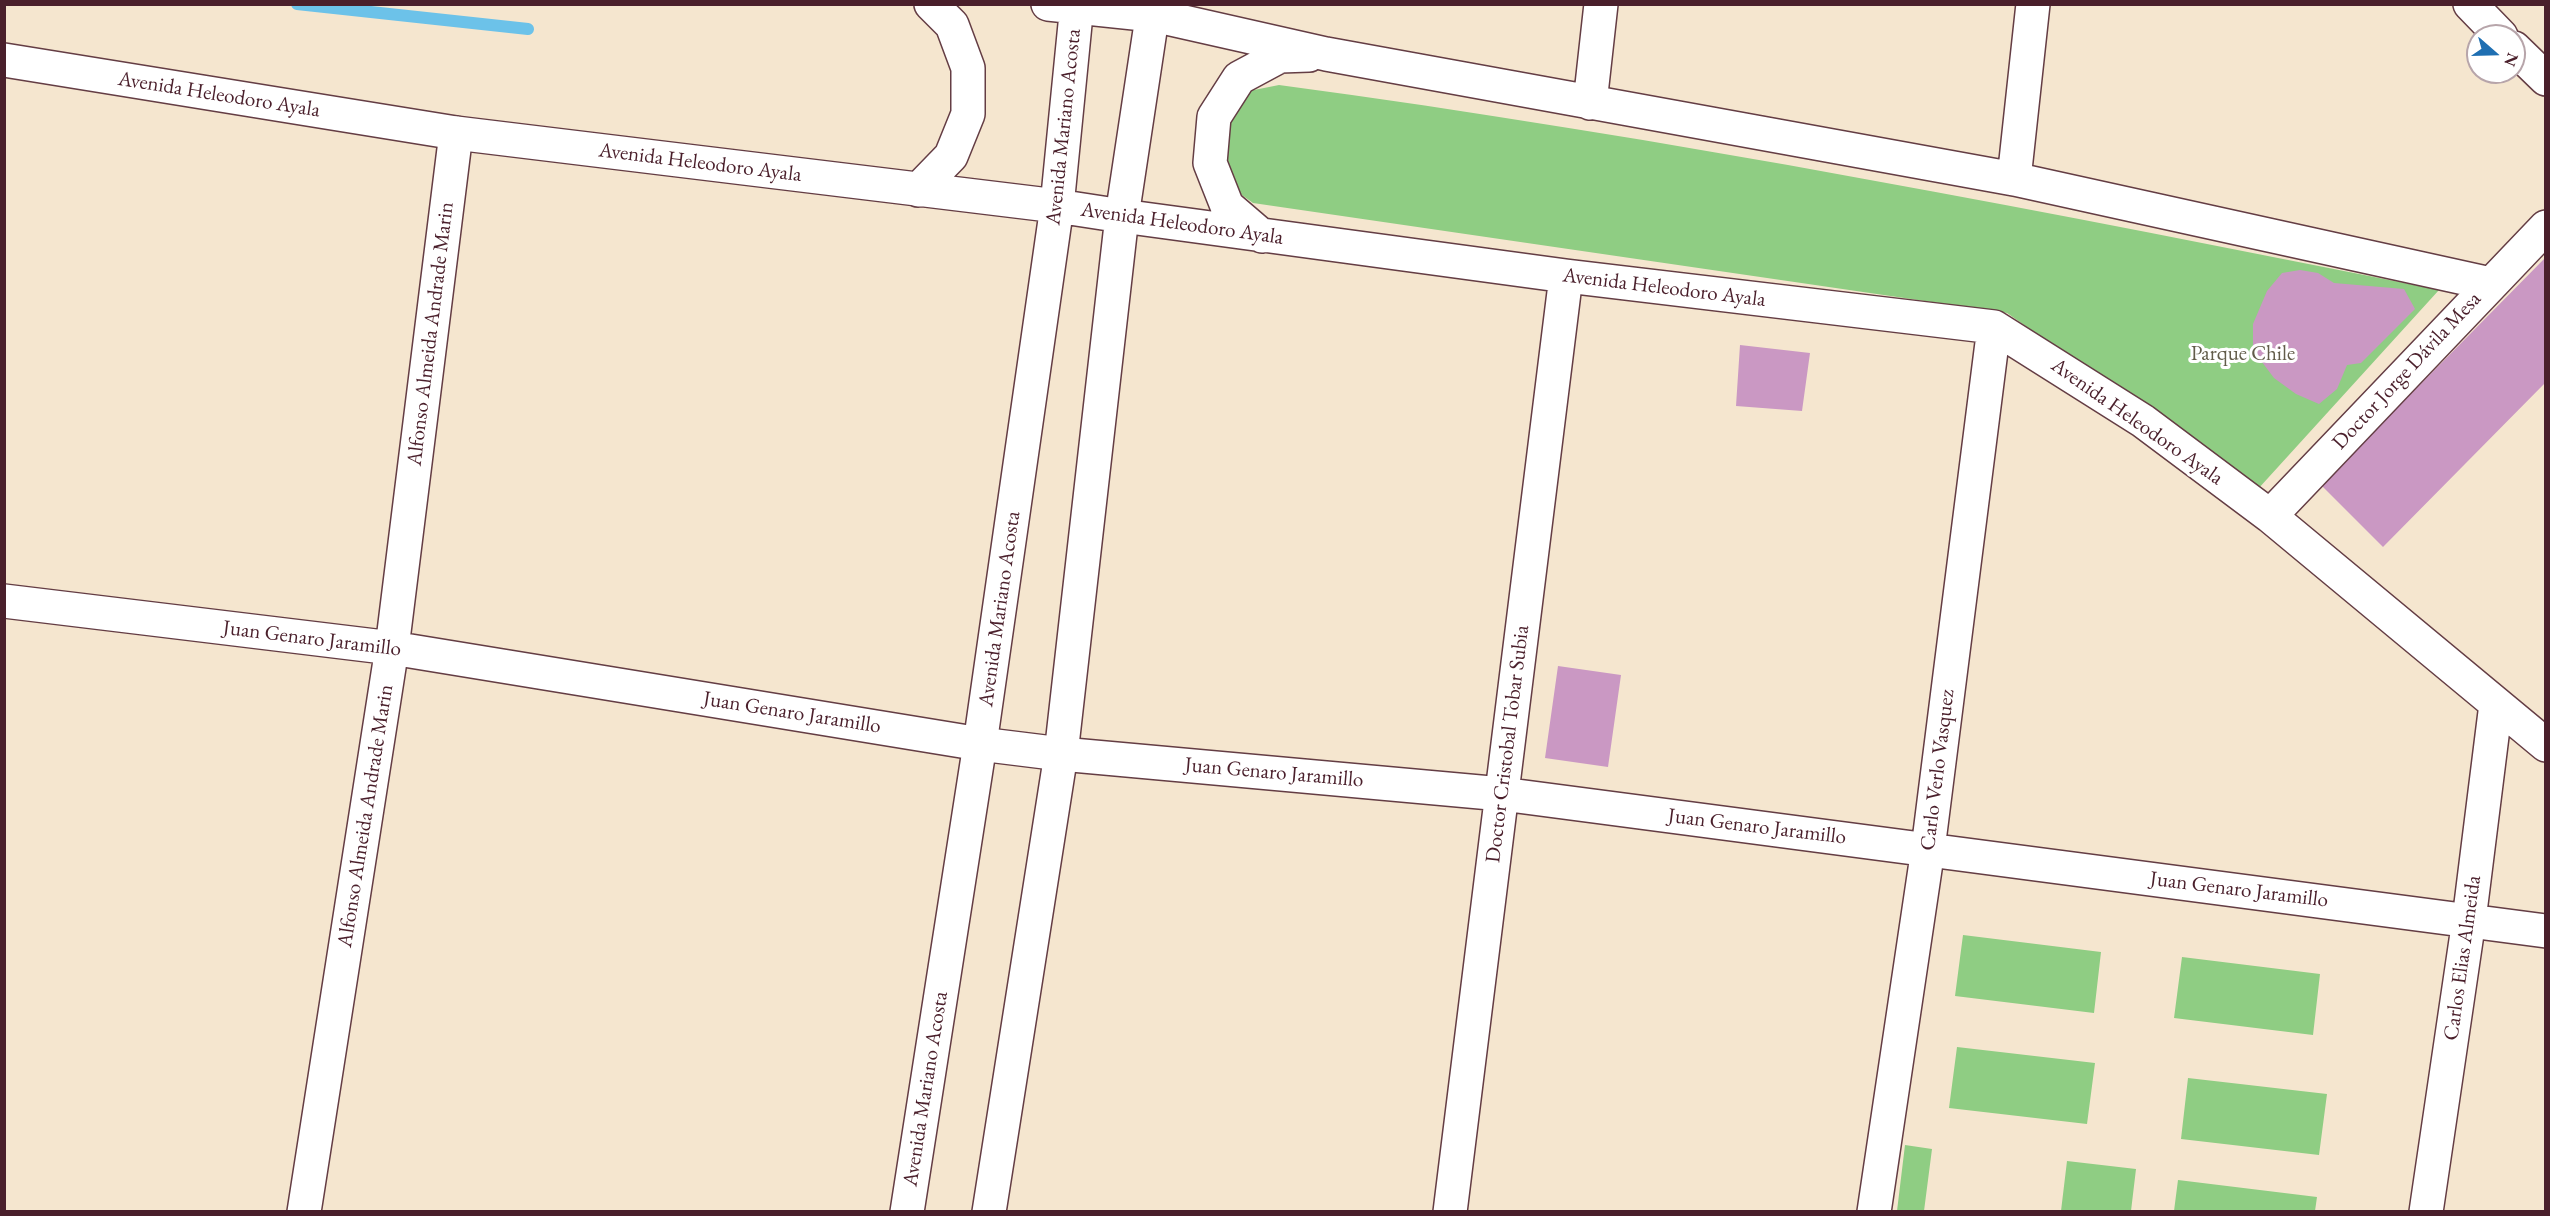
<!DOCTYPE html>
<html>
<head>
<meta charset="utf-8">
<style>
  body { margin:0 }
  #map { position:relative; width:2550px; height:1216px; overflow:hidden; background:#f5e6cf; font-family:"EB Garamond",serif }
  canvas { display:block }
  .frame { position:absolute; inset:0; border:6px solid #4a1f2b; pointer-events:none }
  .north { position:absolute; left:2466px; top:24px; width:60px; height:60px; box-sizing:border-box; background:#fff; border:2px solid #b7a5aa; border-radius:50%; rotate:110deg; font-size:16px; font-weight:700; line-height:24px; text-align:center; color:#4a1f2b }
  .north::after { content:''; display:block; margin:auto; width:21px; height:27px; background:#1f6fb2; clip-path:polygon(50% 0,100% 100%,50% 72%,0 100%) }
</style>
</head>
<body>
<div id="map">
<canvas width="2550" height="1216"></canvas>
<div class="frame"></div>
<div class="north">N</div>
</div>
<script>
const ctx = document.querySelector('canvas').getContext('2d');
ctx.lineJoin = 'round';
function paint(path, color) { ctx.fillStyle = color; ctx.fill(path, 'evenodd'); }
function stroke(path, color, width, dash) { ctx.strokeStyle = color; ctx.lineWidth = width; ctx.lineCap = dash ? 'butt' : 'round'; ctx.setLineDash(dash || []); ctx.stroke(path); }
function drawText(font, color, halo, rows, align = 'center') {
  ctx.font = font + ' "EB Garamond",serif'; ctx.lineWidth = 6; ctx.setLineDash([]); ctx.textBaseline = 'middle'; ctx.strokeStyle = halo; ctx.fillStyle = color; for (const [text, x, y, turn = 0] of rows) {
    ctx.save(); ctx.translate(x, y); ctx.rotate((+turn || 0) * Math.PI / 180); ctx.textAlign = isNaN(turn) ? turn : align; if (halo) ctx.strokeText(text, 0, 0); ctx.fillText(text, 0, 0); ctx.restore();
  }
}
paint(new Path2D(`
  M1279,85C1668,137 2054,213 2439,290L2258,489L2007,313L1253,203L1235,190L1219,170L1227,110L1244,92Z
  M1963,935L2101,952L2094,1013L1955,996Z
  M2182,957L2320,974L2313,1035L2174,1018Z
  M1957,1047L2095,1063L2087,1124L1949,1108Z
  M2188,1078L2327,1094L2319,1155L2181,1139Z
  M1905,1145L1932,1149L1924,1211H1897Z
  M2067,1161L2136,1169L2131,1211H2061Z
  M2178,1180L2317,1197L2315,1211H2174Z`), '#8fcd83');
stroke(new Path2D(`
  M297,4L528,29`), '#6cc2e9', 12);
paint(new Path2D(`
  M2546,257V382L2383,547L2321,485Z
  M2300,270L2318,273L2334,283L2404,289L2415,309L2361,363L2347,365L2337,389L2319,404L2296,394L2274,378L2253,350V324L2267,291L2282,273Z
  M1740,345L1810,353L1802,411L1736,406Z
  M1558,666L1621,675L1608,767L1545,758Z`), '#ca98c3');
const minor = new Path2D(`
  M1153,15L1326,54L2014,179L2491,284
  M1590,103L1601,4
  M2014,179L2033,4
  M1122,216L1566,276L1994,327L2143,421L2270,516L2546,745
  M1262,236L1227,206L1210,163L1214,117L1239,78L1280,56L1309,55
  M2270,516L2546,227
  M4,601L392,648L980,744L1061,754L1502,794L2546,931
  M304,1212L392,648L456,133
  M1450,1212L1566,276
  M1874,1212L1928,849L1994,327
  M2426,1212L2469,920L2496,704`);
const major = new Path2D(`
  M1048,4L1153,15
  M4,60L456,133L1057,206L1122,216
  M918,190L951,156L968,114V68L952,25L931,4
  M907,1212L980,744L1057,206L1077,4
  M989,1212L1061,754L1122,216L1154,4`);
const highway = new Path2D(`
  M2470,4L2501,36
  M2514,48L2546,79`);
stroke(minor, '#643d44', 36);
stroke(major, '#643d44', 36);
stroke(highway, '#643d44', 36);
stroke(minor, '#fff', 33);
stroke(major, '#fff', 33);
stroke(highway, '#fff', 33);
drawText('21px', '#4a1f2b', '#fff', [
  ["Avenida Heleodoro Ayala",219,95,9],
  ["Avenida Mariano Acosta",1064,127,-84],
  ["Avenida Heleodoro Ayala",700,163,7],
  ["Avenida Heleodoro Ayala",1182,224,8],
  ["Avenida Heleodoro Ayala",1664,288,7],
  ["Alfonso Almeida Andrade Marin",431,334,-83],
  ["Doctor Jorge Dávila Mesa",2407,371,-47],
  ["Avenida Heleodoro Ayala",2137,422,35],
  ["Avenida Mariano Acosta",1000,609,-82],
  ["Juan Genaro Jaramillo",312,639,7],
  ["Juan Genaro Jaramillo",792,713,9],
  ["Doctor Cristobal Tobar Subia",1508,744,-83],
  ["Carlo Verlo Vasquez",1938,770,-83],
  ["Juan Genaro Jaramillo",1274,773,5],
  ["Alfonso Almeida Andrade Marin",366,816,-81],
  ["Juan Genaro Jaramillo",1757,827,7],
  ["Juan Genaro Jaramillo",2239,890,7],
  ["Carlos Elias Almeida",2463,958,-82],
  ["Avenida Mariano Acosta",926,1089,-81]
]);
drawText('21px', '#625c4a', '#fff', [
  ["Parque Chile",2243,354]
]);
</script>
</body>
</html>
